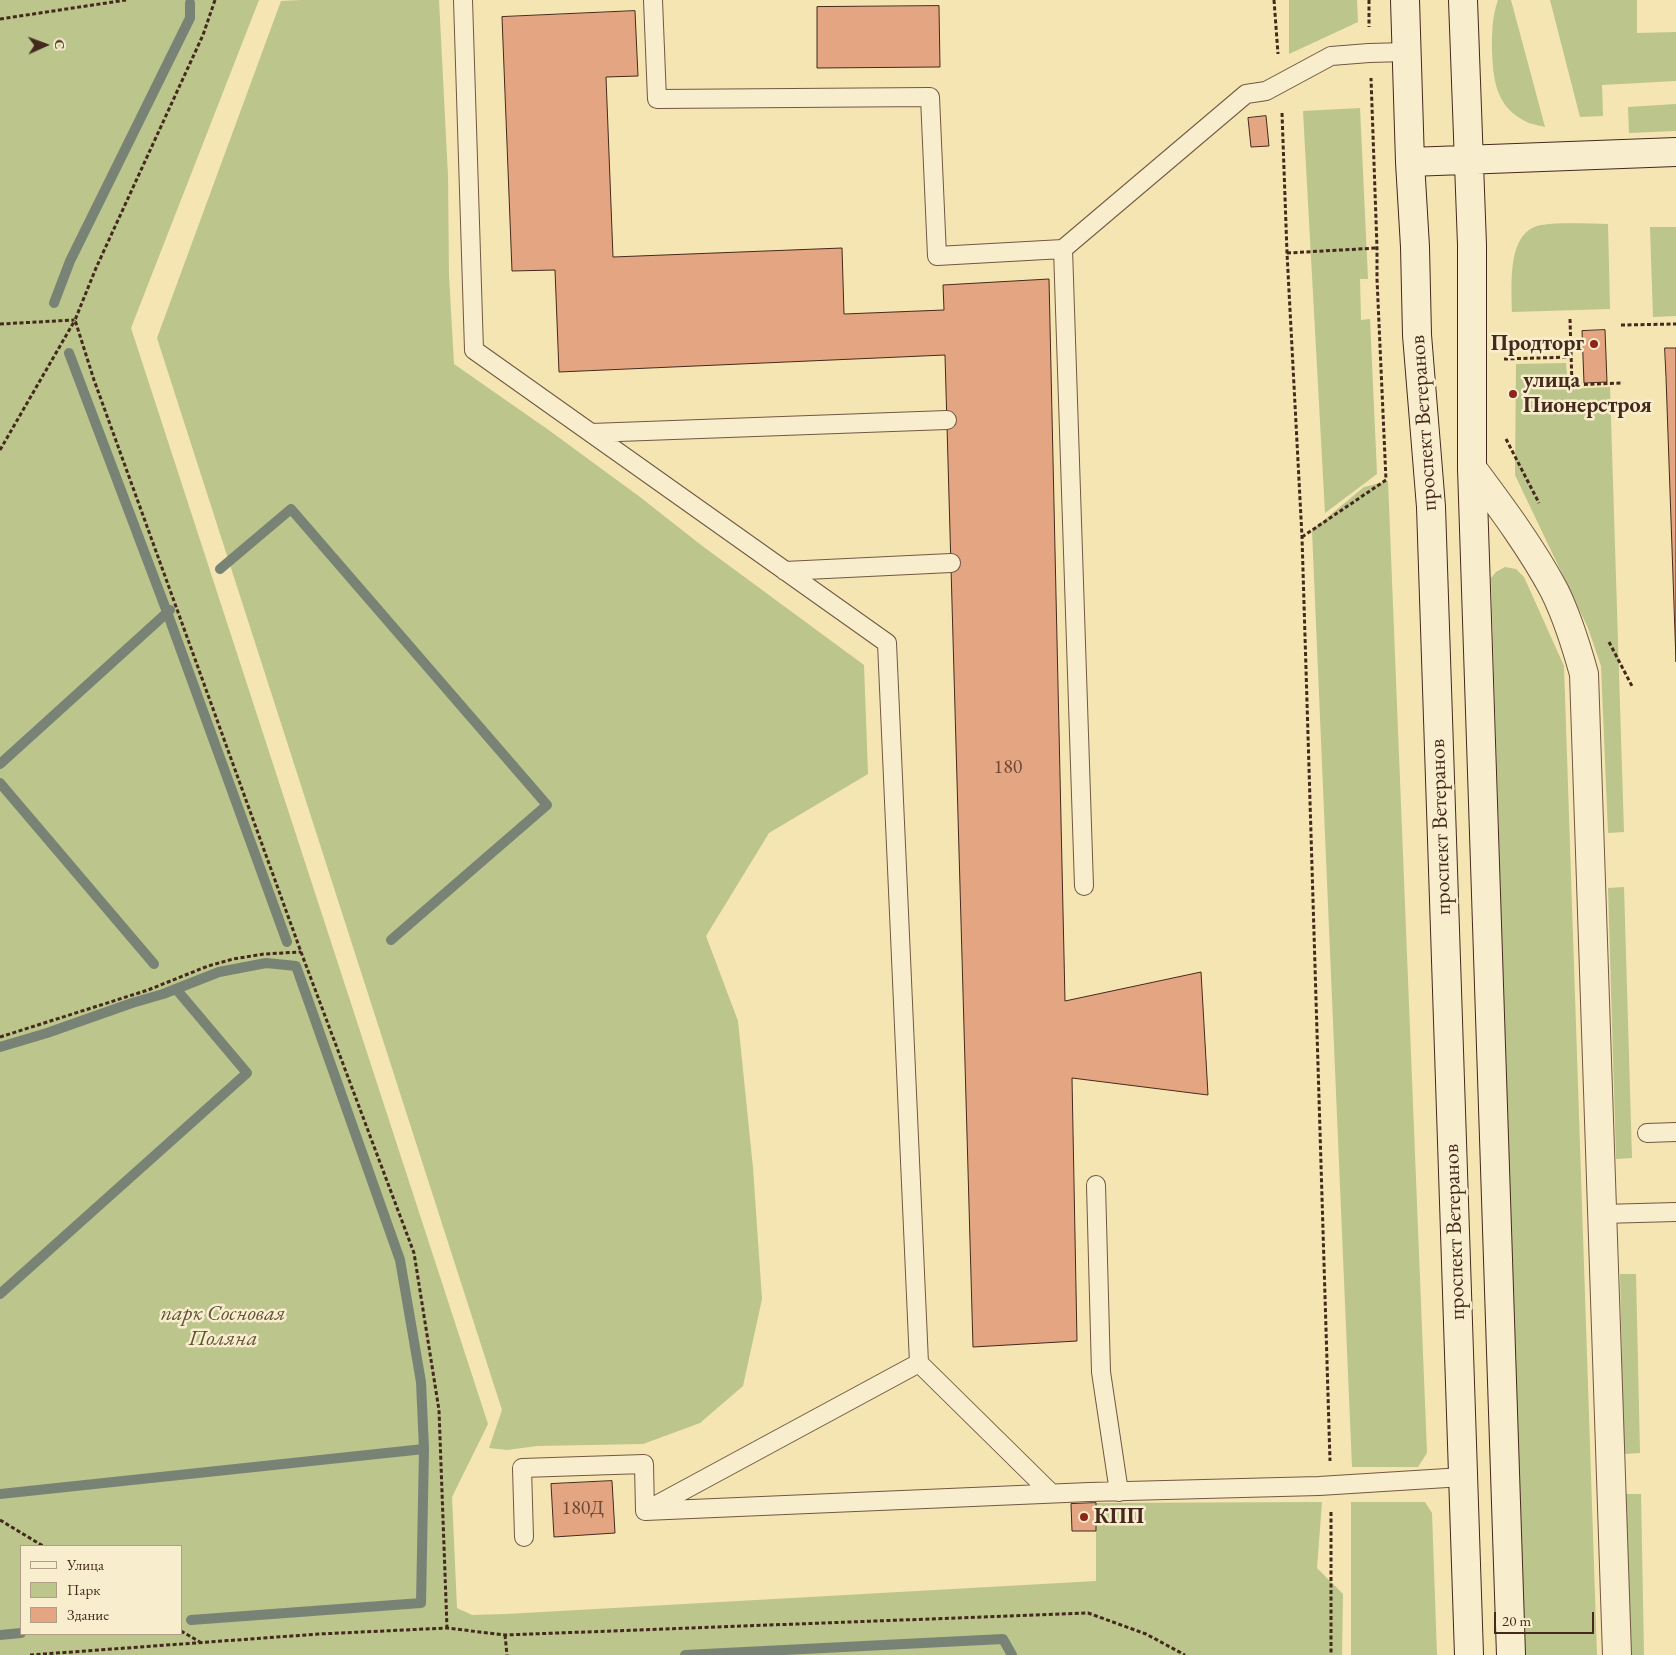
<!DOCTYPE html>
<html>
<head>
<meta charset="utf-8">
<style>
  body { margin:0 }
  #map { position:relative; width:1676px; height:1655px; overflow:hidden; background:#f4e5b3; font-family:"EB Garamond",serif }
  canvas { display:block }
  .legend { position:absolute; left:20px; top:1545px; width:162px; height:90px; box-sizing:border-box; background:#f8eece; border:1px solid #b09f87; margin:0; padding:6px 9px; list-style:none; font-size:15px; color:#45291c }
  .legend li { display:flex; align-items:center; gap:10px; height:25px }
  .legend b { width:25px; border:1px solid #b09f87 }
  .north { position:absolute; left:20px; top:20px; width:50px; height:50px; -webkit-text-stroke:4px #f8eece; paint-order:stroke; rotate:88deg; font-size:14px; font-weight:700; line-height:20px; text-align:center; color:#45291c }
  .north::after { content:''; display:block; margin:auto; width:18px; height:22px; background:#45291c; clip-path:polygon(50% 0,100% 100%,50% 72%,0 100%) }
  .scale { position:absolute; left:1494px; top:1612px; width:100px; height:22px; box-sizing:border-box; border:2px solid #45291c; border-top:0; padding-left:6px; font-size:15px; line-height:18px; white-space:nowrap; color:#45291c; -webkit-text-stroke:4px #f8eece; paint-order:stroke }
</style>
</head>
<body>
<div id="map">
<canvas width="1676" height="1655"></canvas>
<ul class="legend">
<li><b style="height:6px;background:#f8eece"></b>Улица</li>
<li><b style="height:14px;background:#bbc58c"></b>Парк</li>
<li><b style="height:14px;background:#e4a583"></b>Здание</li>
</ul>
<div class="north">С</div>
<div class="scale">20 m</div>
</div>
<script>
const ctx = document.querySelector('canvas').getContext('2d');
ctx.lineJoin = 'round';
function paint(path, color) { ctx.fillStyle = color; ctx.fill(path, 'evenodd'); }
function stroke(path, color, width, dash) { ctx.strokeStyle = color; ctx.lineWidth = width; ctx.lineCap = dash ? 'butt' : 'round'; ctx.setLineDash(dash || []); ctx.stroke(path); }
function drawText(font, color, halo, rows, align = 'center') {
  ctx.font = font + ' "EB Garamond",serif'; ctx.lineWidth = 5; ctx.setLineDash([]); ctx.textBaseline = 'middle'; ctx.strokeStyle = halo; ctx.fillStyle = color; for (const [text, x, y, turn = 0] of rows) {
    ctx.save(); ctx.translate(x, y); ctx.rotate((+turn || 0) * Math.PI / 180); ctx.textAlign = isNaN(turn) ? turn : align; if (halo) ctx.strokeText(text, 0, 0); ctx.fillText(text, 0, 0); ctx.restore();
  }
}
paint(new Path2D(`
  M0,0H259L131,328L488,1424L452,1497L457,1608L472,1615L506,1614L1096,1581V1503L1322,1502L1317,1568L1343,1594L1342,1655H0ZM21,1546H181V1634H21Z
  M302,0H439L448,176L449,276L454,364L550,431L640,497L701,545L864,665L868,774L769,833L706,936L738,1021L753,1168L762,1299L743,1386L700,1423L643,1444L537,1446L507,1450L489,1448L502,1410L157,338L281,1Z
  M1289,0H1357L1358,22L1289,54Z
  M1498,0H1511L1545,127C1538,125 1529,124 1523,120C1495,105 1493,77 1492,49C1492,32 1492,17 1498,0Z
  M1550,0H1637V33L1676,32V81L1602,85L1603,116L1580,117Z
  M1676,104V131L1629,133L1628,107Z
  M1360,108L1368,279H1360L1361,320L1370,319L1377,474L1325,513L1303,111Z
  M1608,224L1610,309L1512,312C1512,286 1506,230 1542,225C1563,222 1586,224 1608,224Z
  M1650,227H1676V316L1653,317Z
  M1566,363L1568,389L1610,387L1624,832L1608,833L1601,666L1588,628L1515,475L1516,364Z
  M1388,481L1427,1453L1418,1467H1352L1312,530L1364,487Z
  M1505,567L1516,569L1524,577L1564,666L1597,1655H1524L1491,578L1496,572Z
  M1624,887L1632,1158L1616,1159L1608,888Z
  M1620,1274H1636L1640,1453L1624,1454Z
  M1624,1494H1641L1644,1655H1628Z
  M1351,1502H1425L1432,1513L1437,1655H1351Z`), '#bbc58c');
stroke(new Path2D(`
  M54,303L70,261L190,18V3
  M69,353L167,612L287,942
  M220,569L291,509L547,805L391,940
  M0,764L170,610
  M0,783L154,964
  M0,1047L47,1033L132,1003L163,994L219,972L266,963L296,966L400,1260L421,1382L424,1449L421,1603L191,1620
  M0,1294L247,1073L176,989
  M0,1494L424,1449
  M0,1635L21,1633
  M685,1655L1003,1639L1012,1655`), '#798375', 10);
const building = new Path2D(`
  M939,6L940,67L817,68V7Z
  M635,11L638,76L606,77L613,257L842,248L844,314L944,310L943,285L1049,279L1065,1001L1201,972L1208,1095L1072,1078L1077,1341L973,1347L945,355L559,372L555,270L512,271L502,17Z
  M1266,116L1269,146L1251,147L1248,118Z
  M1605,330L1607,382L1584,383L1582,331Z
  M1665,348H1676V662L1666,377Z
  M612,1481L615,1533L554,1537L551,1484Z
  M1096,1503V1531H1072L1071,1504Z`);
paint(building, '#e4a583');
stroke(building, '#45291c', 1);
const lane = new Path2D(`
  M463,0L474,350L887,643L919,1363L1051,1493
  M653,0L657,99L930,97L937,256L1063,249
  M591,433L947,420
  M785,571L951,563
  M1084,886L1063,249L1246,94L1266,91L1331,56L1369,53L1406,52
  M1647,1133L1676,1132
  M1096,1185L1101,1372L1119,1492
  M1602,1214L1676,1212
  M649,1509L919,1363
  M524,1537L522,1468L644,1464L645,1511L1089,1492L1319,1486L1463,1477`);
const street = new Path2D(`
  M1472,468C1501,507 1531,547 1554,590C1567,616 1576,645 1584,674L1617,1655`);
const secondary = new Path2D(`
  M1405,0L1410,162L1415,247L1417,335L1431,507L1469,1655
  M1463,0L1472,245V468L1511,1655
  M1410,162L1676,152`);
stroke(lane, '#715842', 20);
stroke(street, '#715842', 30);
stroke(secondary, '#45291c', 30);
stroke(new Path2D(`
  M215,0L203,35L96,268L75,320L94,380L301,952L414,1253L439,1410L447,1628
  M1274,0L1278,54
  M1369,0V27
  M0,19L126,0
  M1282,113L1287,253L1302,537L1330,1461
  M1287,253L1377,248
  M1570,319L1572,385L1623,383
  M0,324L74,320
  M1621,325L1676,324
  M1504,359L1571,357
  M1506,439L1539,503
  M0,450L75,320
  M1302,537L1386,480L1377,279V248L1371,78
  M1609,642L1633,688
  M0,1037L148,990L208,966L233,959L264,954L301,952
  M1331,1512V1655
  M0,1520L43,1546
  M181,1631L200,1642
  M505,1635L507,1655
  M30,1655L319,1634L447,1628L505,1635L1088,1613L1146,1634L1185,1655`), '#45291c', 3, [4, 2.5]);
stroke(lane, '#f8eece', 18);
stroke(street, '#f8eece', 28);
stroke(secondary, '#f8eece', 28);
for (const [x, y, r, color] of [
  [1594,344,5,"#8f2418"],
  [1513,394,5,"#8f2418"],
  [1084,1517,5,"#8f2418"]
]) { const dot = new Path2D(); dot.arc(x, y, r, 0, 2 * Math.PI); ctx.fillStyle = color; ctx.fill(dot); stroke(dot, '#f8eece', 2); }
drawText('20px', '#6d4836', null, [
  ["180",1008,768],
  ["180Д",583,1509]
]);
drawText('bold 22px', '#45291c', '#f8eece', [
  ["Продторг",1584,344,"right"],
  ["улица",1523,381],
  ["Пионерстроя",1523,406],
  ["КПП",1094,1517]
], 'left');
drawText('22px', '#45291c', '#f8eece', [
  ["проспект Ветеранов",1424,423,-94],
  ["проспект Ветеранов",1441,827,-92],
  ["проспект Ветеранов",1455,1232,-92]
]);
drawText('italic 22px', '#625038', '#f8eece', [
  ["парк Сосновая",223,1314],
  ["Поляна",223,1339]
]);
</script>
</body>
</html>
